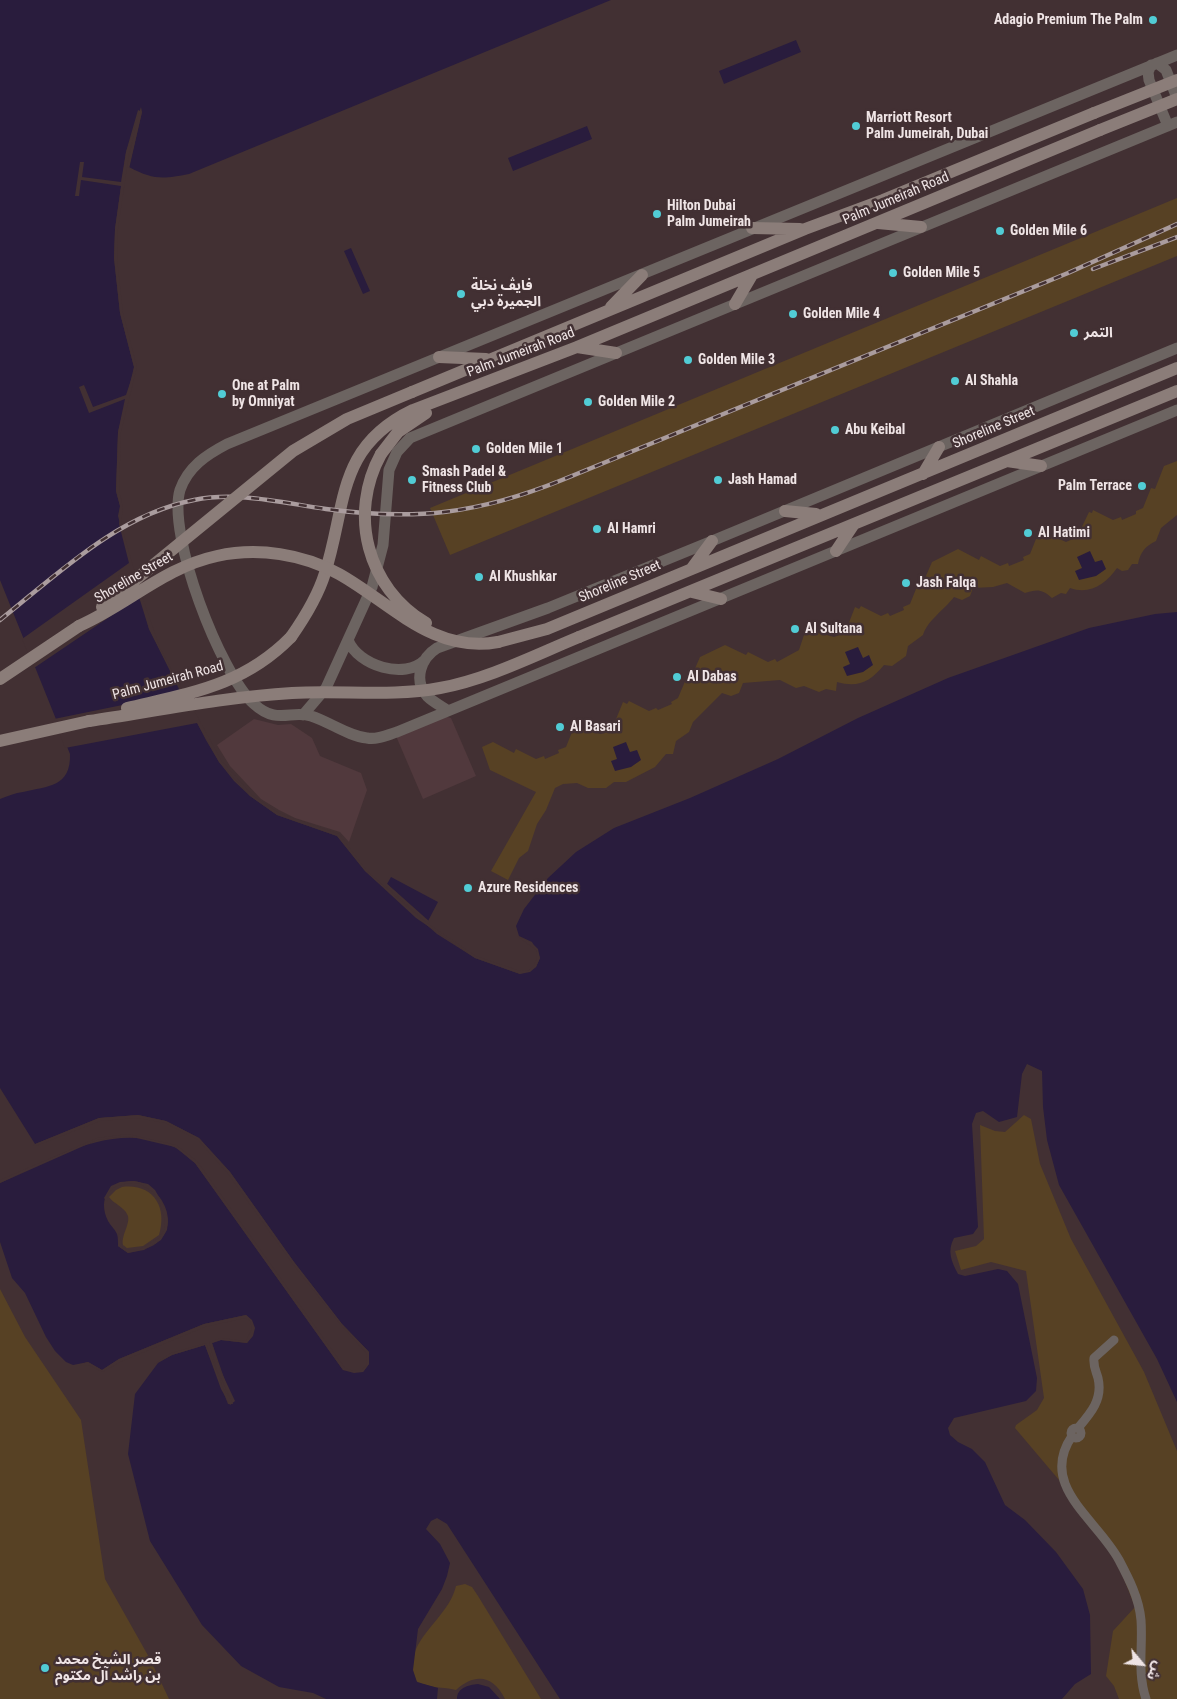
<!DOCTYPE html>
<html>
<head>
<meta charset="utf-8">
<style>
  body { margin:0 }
  #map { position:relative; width:1177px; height:1699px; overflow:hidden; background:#423033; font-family:"Roboto Condensed","Noto Sans Arabic",sans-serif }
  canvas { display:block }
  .north { position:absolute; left:1117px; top:1639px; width:50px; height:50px; -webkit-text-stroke:4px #423033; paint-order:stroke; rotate:118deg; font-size:14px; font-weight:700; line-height:20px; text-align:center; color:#efe4e5 }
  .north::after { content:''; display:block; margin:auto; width:18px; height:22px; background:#efe4e5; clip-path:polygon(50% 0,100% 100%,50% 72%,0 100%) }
</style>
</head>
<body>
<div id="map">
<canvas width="1177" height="1699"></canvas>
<div class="north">ش</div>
</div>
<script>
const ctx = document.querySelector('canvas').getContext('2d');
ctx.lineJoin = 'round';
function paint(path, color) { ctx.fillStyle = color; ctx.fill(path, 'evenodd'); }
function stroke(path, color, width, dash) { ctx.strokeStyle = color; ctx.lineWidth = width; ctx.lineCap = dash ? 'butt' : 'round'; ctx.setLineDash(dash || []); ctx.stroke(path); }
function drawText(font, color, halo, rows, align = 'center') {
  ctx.font = font + ' "Roboto Condensed","Noto Sans Arabic",sans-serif'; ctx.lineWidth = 5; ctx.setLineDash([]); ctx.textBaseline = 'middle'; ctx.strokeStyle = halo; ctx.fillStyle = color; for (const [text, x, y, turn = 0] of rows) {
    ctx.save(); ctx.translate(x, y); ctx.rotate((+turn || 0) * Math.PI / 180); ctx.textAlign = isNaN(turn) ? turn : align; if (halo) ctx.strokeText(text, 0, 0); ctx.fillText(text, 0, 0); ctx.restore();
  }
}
paint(new Path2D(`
  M444,716L451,718L476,776L423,799L396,736Z
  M254,719L278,725L291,724L312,738L320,756L361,773L367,790L349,842L340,832L295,818L279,810L261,799L230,766L217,745Z`), '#51393d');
paint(new Path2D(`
  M1177,198V256L450,555L430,508Z
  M1177,461V515L1161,528L1156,541C1145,546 1140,553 1138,564H1132L1128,570L1122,571L1117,568C1106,584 1090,595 1070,588L1066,594L1061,593L1052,598C1042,589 1037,589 1025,593L1007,583L993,587L973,588L970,596L962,600L954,597C944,610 927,621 923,635L908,646L906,656L892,666L884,665C870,682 858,688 837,682L836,691L826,689L819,692L804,686L796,688L780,680L743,683L739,693L731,696L722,693L693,722L689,732L676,741L673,754H666L655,767L626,782H614L606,788H588L577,783L563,784L555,788L546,810L537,824L528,851L519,858L508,880L491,871L536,792L490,770L482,747L493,742L514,753L516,749L536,759L544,756L545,759L559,753L558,750L566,747L574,727L578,729L579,726L601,734L612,729L623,702L627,704L629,701L649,711L656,708L658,710L672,704L671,702L678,698L686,679L690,680L700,657L725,645L746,655L748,652L768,662L775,659L777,662L799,650L806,629L834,637L845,633L855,607L859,609L861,606L881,616L888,613L890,616L904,610L903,607L910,604L918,584L922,585L932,562L958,549L979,560L981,556L1000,566L1008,563L1009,566L1024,560L1023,557L1030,554L1038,534L1042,536L1044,532L1066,542L1077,537L1089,512L1092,513L1093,510L1113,520L1121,517L1122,520L1136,514V511L1143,508L1151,488L1155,489L1164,466Z
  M1024,1115L1031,1119L1040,1164L1071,1239L1144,1372L1177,1451V1699H1119L1114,1686L1106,1676L1113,1631L1135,1607L1122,1574L1104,1541L1075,1508L1059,1480L1015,1428L1016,1425L1037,1410L1044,1398L1026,1271L991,1262L961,1270L955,1251L976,1246L984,1239L980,1125L995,1131L1005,1132Z
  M122,1187C152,1183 168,1206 159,1235L143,1246L127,1248L123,1245C121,1234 132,1222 127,1214C124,1207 114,1204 109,1197L116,1190Z
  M0,1289L25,1337L81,1420L105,1579L150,1659L169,1699H0Z
  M465,1584L472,1587L478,1596L541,1699H505C493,1675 475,1673 456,1690C444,1687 429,1688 418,1682C409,1677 413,1656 416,1649C427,1626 450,1611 456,1586Z`), '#574124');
paint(new Path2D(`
  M0,0H611L189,174C163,179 153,180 129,167L142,112L138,110L126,152L115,229L114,258L120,313L134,367L118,432L116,491L120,506L118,516L149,629L206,740L219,762L234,781L250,796L277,815L337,836L365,871L437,934L475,958L520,974L536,967L540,958L532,942L519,936L516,926L524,909L548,878L576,852L614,828L690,798L778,759L858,718L948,678L1089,628L1155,614L1177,612V1402L1157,1359L1059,1185L1047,1140L1043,1107L1042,1071L1027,1064L1022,1074L1017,1117L999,1122L983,1111L976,1113L972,1124L978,1227L973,1234L954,1238C947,1251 951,1261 958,1274L965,1276L998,1269L1007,1271L1018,1284L1037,1378L1036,1391L1026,1401L954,1418L948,1428L950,1435L958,1442L972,1449L985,1462L1005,1505L1025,1520L1056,1552L1083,1589L1090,1615L1091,1674L1075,1684L1062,1699H560L447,1524L437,1518L431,1521L426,1529L440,1544L450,1563L447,1576L442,1589L418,1629L413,1670L417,1682L438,1688L437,1699H326L313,1693L279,1687L241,1666L202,1625L150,1541L128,1454L135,1394L158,1363L172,1355L205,1345L228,1404H233L212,1343L221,1340L247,1343C255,1333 257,1324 246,1315L204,1324L119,1359L102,1370L88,1362L73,1365L66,1362L55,1351L46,1337L25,1293L12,1278L0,1242V1183C54,1158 113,1120 174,1147C181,1150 188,1158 195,1163L343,1370L363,1372L369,1364V1352L342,1324L294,1262L230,1172L199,1138L166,1121L138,1115L99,1118L35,1144L0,1088V799C8,796 15,793 23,792C48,786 71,787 70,754L0,580ZM134,1181C159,1184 180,1220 160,1240C152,1249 139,1250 128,1253L118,1246C118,1242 118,1237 117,1234C115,1229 110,1225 108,1221C97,1198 110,1181 134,1181Z
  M796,40L801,52L724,84L719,71Z
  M587,126L592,139L513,171L508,158Z
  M351,248L370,291L363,294L344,251Z
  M1090,551L1095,562L1102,560L1106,569L1096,576L1079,580L1075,571L1082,568L1077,557Z
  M858,647L863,658L869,655L873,665L863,672L847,676L843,667L850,664L845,652Z
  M626,742L630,752L637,750L641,760L631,767L615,771L611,761L617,759L613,747Z
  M391,877L438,902L428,921L387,884Z
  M478,1684L489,1687L500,1699H457C457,1688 468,1685 478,1684Z`), '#291c3d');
paint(new Path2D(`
  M141,107L142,112L129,169L127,166L136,126L129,153L118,229L117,258L123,313L137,367L121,432L119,491L123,506L121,524L139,587L160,648L221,760L252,795L279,813L339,834L366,870L418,916L426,922L385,885V882L430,922L427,923L476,956L520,971L529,970L534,965L537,958L536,950L517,936L531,942L538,949L540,958L536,967L530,972L520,974L475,958L416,918L365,871L337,836L277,815L250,796L219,762L197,723L65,748L54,719L181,693L149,629L139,597L34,668L22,639L129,563L119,524L120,506L116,491L118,432L125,399L89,413L79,387L84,385L93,407L126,395L133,374L134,367L120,313L114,258L115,229L121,186L81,180L79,196H75L80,162H84L82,177L121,182L126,152Z
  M138,1115L166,1121L199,1138L230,1172L294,1262L342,1324L369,1352V1364L363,1372L354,1373L343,1370L195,1163L175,1147L128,1136L97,1140L0,1183V1180L97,1138L128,1134L176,1145L197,1161L345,1368L354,1371L362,1370L367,1364L366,1353L341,1325L292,1263L228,1174L198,1140L165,1123L138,1118L100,1121L36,1146L33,1145L99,1118Z
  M134,1181L148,1184L155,1190L166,1210L168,1221L167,1230L161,1240L144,1250L128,1253L118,1246L119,1233L123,1248L128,1250L140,1249L159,1238L164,1230L165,1221L159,1200L153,1192L140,1184L127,1183L113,1188L108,1194L107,1202L104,1198L111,1186L120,1182Z
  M246,1315L252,1320L255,1328L253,1336L247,1343L221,1340L212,1343L220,1369L235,1401L230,1405L221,1389L205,1345L172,1355L153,1365L171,1353L206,1343L223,1388L232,1402L217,1370L209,1342L221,1338L246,1341L252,1328L250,1321L245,1318L205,1327L120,1362L103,1372L88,1365L80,1366L81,1364L88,1362L102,1370L119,1359L204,1324Z`), '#423033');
stroke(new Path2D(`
  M1078,1428C1091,1413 1103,1399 1098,1378C1096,1371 1093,1366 1094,1358L1114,1340
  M1071 1433a5 5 0 1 1 10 0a5 5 0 1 1-10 0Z
  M1072,1436C1038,1486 1097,1519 1119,1560C1129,1579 1139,1598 1141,1620C1143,1647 1137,1672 1146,1699`), '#6c6461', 9);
stroke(new Path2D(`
  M1177,55L227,444C206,455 188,467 180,490C167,535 220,673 254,704C277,725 290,710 311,716C330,722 348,736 367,738C377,740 387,735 397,732L1177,410
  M1157,63L1166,70L1177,98
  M1151,65L1148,72L1149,80L1168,126
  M348,640C358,666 405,680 425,660
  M447,710C441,706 433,702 427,696C413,680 421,658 437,648L548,608L712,541L1177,348
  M303,715L326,688L372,587L383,545L389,470L397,452L410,438L1177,122`), '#6c6461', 11);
stroke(new Path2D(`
  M878,223L921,227
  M752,228L800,229
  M735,304L752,275
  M611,307L642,275
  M577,347L616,353
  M439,357L486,359
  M412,392L805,229L883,200L1094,113
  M381,454L398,432L426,413
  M1007,461L1041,466
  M923,474L939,447
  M785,511L816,514
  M836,551L854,524
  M692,568L712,541
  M692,592L721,599
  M291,637C305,617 318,596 325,573C347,504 336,447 413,410L577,347L1100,130
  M579,637L1177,391
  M498,642L547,629L1177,368
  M0,679L79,626
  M0,741L89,721`), '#8b7d79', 12);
const rail = new Path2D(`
  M1093,269L1177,237
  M0,620C59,573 118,515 194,500C237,491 283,503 326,509C415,521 478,514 562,480L1068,273L1177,224`);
stroke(rail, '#aa9c9e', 4.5);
stroke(rail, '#423033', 2.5, [8]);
stroke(new Path2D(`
  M1094,113L1177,80
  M1100,130L1177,99
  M381,454C348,514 367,588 426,623
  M102,607L293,451L347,419L412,392
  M79,626C127,605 165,567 217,556C258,547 303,554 339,574C391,603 433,654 498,642
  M127,708C190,693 243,686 291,637
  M89,721C156,711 224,697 292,693C341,690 392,697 440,688C488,679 533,656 579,637`), '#8b7d79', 12);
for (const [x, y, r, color] of [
  [1153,20,5,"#51ccd5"],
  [856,126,5,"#51ccd5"],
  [657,214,5,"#51ccd5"],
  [1000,231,5,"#51ccd5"],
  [893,273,5,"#51ccd5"],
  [461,294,5,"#51ccd5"],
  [793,314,5,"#51ccd5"],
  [1074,333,5,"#51ccd5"],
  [688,360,5,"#51ccd5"],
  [955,381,5,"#51ccd5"],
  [222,394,5,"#51ccd5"],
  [588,402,5,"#51ccd5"],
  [835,430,5,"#51ccd5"],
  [476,449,5,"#51ccd5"],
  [412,480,5,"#51ccd5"],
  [718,480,5,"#51ccd5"],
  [1142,486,5,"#51ccd5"],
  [597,529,5,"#51ccd5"],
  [1028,533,5,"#51ccd5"],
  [479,577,5,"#51ccd5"],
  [906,583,5,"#51ccd5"],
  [795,629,5,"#51ccd5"],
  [677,677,5,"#51ccd5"],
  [560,727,5,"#51ccd5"],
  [468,888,5,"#51ccd5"],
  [45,1668,5,"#51ccd5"]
]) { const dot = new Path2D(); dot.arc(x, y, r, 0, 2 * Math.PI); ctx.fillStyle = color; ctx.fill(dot); stroke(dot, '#423033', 2); }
drawText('bold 14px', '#efe4e5', '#423033', [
  ["Adagio Premium The Palm",1143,20,"right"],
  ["Marriott Resort",866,118],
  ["Palm Jumeirah, Dubai",866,134],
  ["Hilton Dubai",667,206],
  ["Palm Jumeirah",667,222],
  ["Golden Mile 6",1010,231],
  ["Golden Mile 5",903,273],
  ["فايڤ نخلة",471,286],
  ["الجميرة دبي",471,302],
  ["Golden Mile 4",803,314],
  ["التمر",1084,333],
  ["Golden Mile 3",698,360],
  ["Al Shahla",965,381],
  ["One at Palm",232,386],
  ["by Omniyat",232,402],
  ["Golden Mile 2",598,402],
  ["Abu Keibal",845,430],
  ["Golden Mile 1",486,449],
  ["Smash Padel &",422,472],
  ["Fitness Club",422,488],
  ["Jash Hamad",728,480],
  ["Palm Terrace",1132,486,"right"],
  ["Al Hamri",607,529],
  ["Al Hatimi",1038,533],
  ["Al Khushkar",489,577],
  ["Jash Falqa",916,583],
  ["Al Sultana",805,629],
  ["Al Dabas",687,677],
  ["Al Basari",570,727],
  ["Azure Residences",478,888],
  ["قصر الشيخ محمد",55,1660],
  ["بن راشد آل مكتوم",55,1676]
], 'left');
drawText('14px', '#efe4e5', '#423033', [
  ["Palm Jumeirah Road",896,199,-23],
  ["Palm Jumeirah Road",521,353,-21],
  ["Shoreline Street",994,428,-23],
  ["Shoreline Street",134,578,-30],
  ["Shoreline Street",620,582,-23],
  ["Palm Jumeirah Road",168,681,-15]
]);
</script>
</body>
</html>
